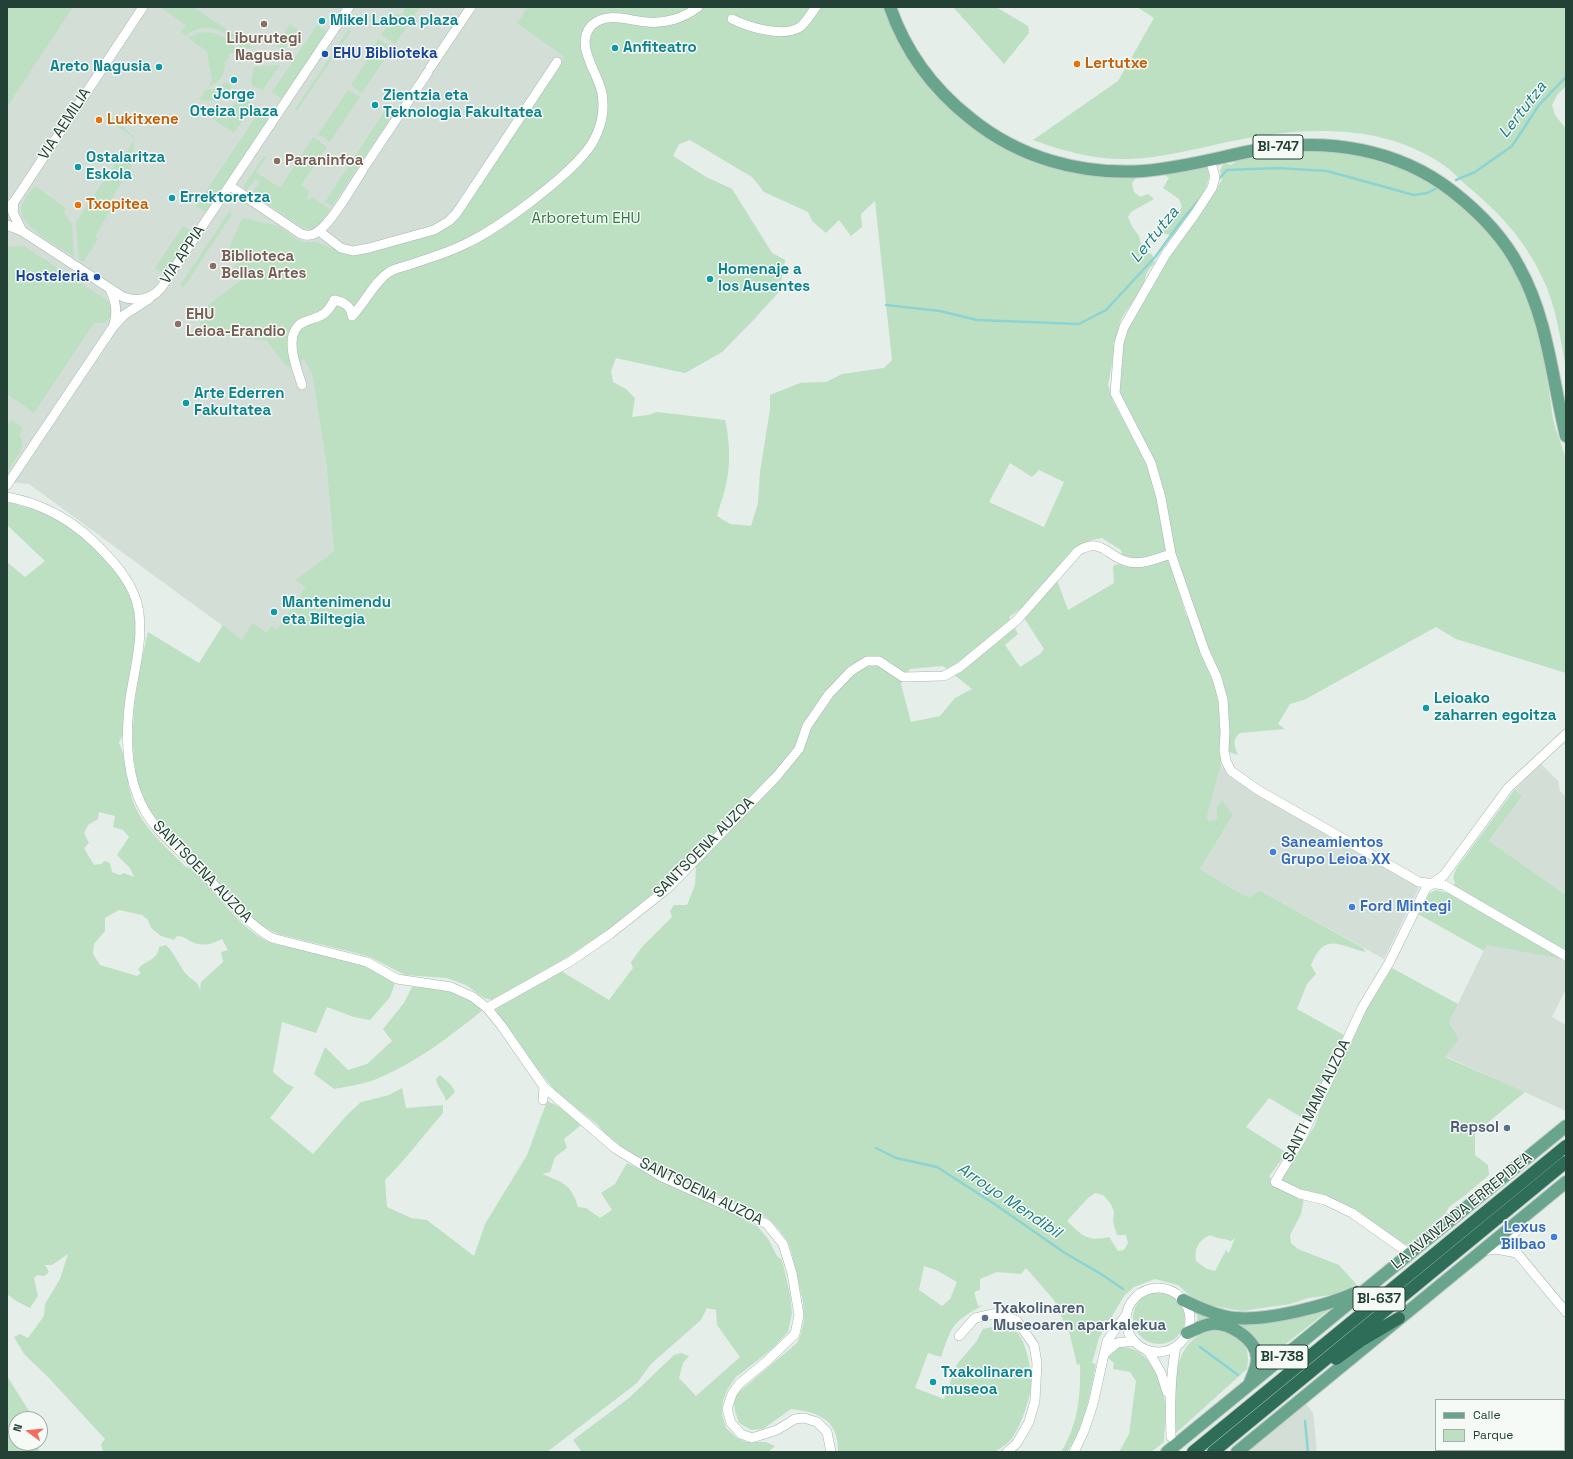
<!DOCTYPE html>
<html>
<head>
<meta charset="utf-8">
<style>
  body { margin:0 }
  #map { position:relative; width:1573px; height:1459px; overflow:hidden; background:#e5eee9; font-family:"Space Grotesk",sans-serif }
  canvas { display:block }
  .frame { position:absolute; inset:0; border:8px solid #234135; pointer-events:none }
  .legend { position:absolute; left:1435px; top:1399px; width:130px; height:52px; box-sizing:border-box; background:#f6faf7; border:1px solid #a2b0a9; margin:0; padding:5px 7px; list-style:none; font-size:12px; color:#234135 }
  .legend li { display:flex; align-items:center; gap:8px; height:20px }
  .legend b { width:20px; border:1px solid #a2b0a9 }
  .north { position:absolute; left:8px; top:1411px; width:40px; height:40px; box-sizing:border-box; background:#f6faf7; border:1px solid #a2b0a9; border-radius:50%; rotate:286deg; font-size:11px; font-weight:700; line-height:16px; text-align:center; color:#234135 }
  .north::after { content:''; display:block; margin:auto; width:14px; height:18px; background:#f56c5c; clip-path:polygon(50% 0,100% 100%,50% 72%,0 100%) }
</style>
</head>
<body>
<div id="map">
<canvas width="1573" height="1459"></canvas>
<div class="frame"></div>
<ul class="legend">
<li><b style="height:5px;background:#68a58c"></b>Calle</li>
<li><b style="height:11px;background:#bde0c2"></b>Parque</li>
</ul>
<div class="north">N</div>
</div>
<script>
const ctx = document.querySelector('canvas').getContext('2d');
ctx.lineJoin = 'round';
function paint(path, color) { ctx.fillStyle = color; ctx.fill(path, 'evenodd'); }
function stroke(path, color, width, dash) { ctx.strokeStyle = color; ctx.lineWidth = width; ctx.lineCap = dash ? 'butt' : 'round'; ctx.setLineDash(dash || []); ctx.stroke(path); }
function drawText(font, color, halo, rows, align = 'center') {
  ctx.font = font + ' "Space Grotesk",sans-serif'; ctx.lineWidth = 3; ctx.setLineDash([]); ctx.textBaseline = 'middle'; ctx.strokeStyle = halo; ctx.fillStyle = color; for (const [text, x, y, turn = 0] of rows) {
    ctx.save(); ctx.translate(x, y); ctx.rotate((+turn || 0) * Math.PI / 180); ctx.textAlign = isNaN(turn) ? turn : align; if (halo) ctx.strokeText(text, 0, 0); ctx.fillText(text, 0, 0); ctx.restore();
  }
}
paint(new Path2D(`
  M7,7H832L737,168L690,140L679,144L673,156L706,177L732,189L772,253L785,260L779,292L752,322L722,352L685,373L616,358L303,357L312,374L326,462L334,551L295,580L305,587L277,630L242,640L29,484L7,482Z
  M1541,764L1558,781L1560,791L1566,797V895L1489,841L1522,796L1515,789Z
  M1221,765L1235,780L1417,884L1418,890L1384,959L1259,890L1251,897L1241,894L1200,869L1233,815L1217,807V819L1209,821L1207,817Z
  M1487,944L1562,959L1566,962V989L1552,1017L1566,1025V1111L1445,1056L1459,1039L1449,1022Z
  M1304,1401L1313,1413L1317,1452H1244Z`), '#d3ded7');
paint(new Path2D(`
  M7,7H73L7,107Z
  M160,7H193L253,47L242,50C229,31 207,20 186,35L181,32L186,25Z
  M406,7H420L395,44L381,35L396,13L401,16Z
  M528,7H883L897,41L931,91L957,116L985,136L1013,152L1143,175L1136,178L1132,183L1134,192L1140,197L1148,194L1154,199L1131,212L1128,217L1133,228L1139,236L1143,252L1152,254L1155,263C1144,272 1147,277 1142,288C1136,299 1127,308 1121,320C1118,328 1118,337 1113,344L1115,348L1108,385L1113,401L1147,465L1157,496L1166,550L1186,615L1195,629L1219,698L1221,765L1207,817L1209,821L1217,819V807L1222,800L1233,815L1200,869L1241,894L1251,897L1259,890L1363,948L1366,952C1339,946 1325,931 1311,965L1316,974L1307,984L1297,1009L1344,1035L1325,1074L1321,1087L1306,1120L1269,1098L1246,1127L1287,1153L1269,1176L1276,1186L1304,1198L1301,1214L1290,1235L1291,1243L1298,1249L1339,1265L1356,1284L1338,1294L1309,1298L1290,1304L1242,1311L1208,1305L1195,1300L1178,1285L1155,1279L1134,1287L1124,1296L1099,1338L1092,1363L1096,1364C1090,1394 1085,1426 1067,1452H1061C1078,1425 1081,1395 1080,1364L1077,1365L1070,1335L1054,1300L1026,1268L1021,1274L997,1272L980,1279V1290L974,1292L978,1306L983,1305C952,1323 953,1323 941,1357L928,1353L915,1388L944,1399L957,1364L976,1342L983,1329C992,1327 1004,1324 1013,1329C1026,1337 1032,1370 1031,1384C1031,1397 1020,1428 1012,1438C1008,1444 1000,1448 995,1452H838C839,1420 819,1412 791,1409L763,1429L751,1430L739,1423L735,1411L733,1397L797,1343L801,1334L804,1320L803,1302L792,1254L788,1242L780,1231L769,1219L757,1212L665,1173L629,1152L605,1134L598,1125L556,1092L520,1047L495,1009L561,971L609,1000L633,968L631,962L642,947L672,917L670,911L674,905H687L695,885L696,867L676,865L673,873L663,885L612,927L566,958L492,1000L484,998L466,985L447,978L405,975L370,957L352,952L278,934C246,919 228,892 205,867C188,849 167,836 153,815C120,768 135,685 148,632L199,663L223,625L242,640L252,623L267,633L271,626L277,630L305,587L295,580L334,551L326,462L312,374L303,358L298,371L285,365L267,341L218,334L200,325V316L203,309L245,277L233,269L238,261L227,254L242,218L279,226L296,239L305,242H316L345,253L360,255L436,233L456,220L565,57L517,23ZM690,140L752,177L764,192L808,212L812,221L826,233L839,220L851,236L862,227L861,214L875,201L892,360L884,368L842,374L826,382L800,383L770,395V409L760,472L758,503L751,526L730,524L717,516C719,507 723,498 725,489C731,467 730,441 725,420L657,412L648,415L632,417L635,398L626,389L613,382L611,371L616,358L685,373L722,352L779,292L785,260L772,253L732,189L706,177L673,156L679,144ZM1010,463L1032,477L1039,470L1064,482L1044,527L989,502ZM1102,538L1121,550L1126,567L1118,564L1113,566L1114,583L1068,610L1054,572C1069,554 1077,542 1102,538ZM1019,610L1044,649L1040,654L1020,667L1005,645L1018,634L1009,617ZM943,666L972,689L955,698L940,716L911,722L901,684L910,669ZM1095,1193L1103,1195L1111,1204L1114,1212L1113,1222L1117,1235H1126L1128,1243L1124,1250L1118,1251L1109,1237C1087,1242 1083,1236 1067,1221L1088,1198ZM1210,1235C1217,1239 1223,1238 1231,1241L1235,1238L1229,1253L1226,1250L1215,1271L1207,1269L1196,1261C1194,1248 1198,1241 1210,1235ZM924,1266L936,1270L957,1282L950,1299L942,1306L919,1290Z
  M953,7H996L1028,26L1029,33L1004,64Z
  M1137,7H1566V86L1557,95L1552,105L1555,115L1566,129V368C1560,338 1556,304 1542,277C1525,240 1498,211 1466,185C1460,180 1455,174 1449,169C1390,124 1311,126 1243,139C1204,146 1167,158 1127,159C1095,160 1063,151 1033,140L1118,81L1154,18Z
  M290,24L298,29L283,51L276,46Z
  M317,25L327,32L282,99L272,92Z
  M349,29L351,31L297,111L295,109Z
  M198,33C216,31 227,36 237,51L229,54L230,57L225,62C225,75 221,82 208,87L212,81L207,51L188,38Z
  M378,39L392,48L362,93L351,85L370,55L369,54Z
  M280,65L263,90L251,85L254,67Z
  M226,82L232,87C223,97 214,102 200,100L205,90L216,89Z
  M348,90L360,97L330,142L318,134Z
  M243,97L253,105L234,133L207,115L227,110Z
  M259,112L269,119L206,212L196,206Z
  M384,112L391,117L332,206L325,202Z
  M110,115L135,138L131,169L111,199L115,202L95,236L98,239L83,262L79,260L76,222L123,152L126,153L135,139L106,118Z
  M313,137L327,147L301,185L310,192L306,198L310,200L312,197L330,209C323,219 317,233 303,228L252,193L259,182L255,179L247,190L243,187L264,156L266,157L256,172L280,188Z
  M1299,150C1321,151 1344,151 1366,156C1426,170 1484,211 1513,266C1538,313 1546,367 1553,419C1556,434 1565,449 1566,464C1568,486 1566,509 1566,532C1566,579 1566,626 1566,673L1456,639L1436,627L1304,700L1290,704L1278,724L1285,729L1240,733C1232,739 1234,746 1238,755L1229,752L1228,722L1215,666L1175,556L1163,493L1119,392L1124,339L1128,326L1153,287L1168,259L1222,180L1220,170L1224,163L1231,165L1244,156Z
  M1206,164C1208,168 1210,173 1209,176C1208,192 1184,224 1174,236L1162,233C1164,216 1176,219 1182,207L1179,199L1163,188L1169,178L1162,173Z
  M35,186L66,208L64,213L72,225L74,257C61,248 20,226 21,210C21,202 30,192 35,186Z
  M229,212L232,214L184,287L180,285Z
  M183,226L193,232L165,275L155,268Z
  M24,246L108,301L111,307L110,317L104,323H94L34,413L7,394V247Z
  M11,420L23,428L19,435C29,447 13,461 7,472V426Z
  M9,502C24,507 39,510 52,517C83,533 125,570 133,605C141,639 128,696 124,731L119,743C126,758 126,774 130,791C137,823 163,844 186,867L194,869C218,894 239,929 271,943C280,946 292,947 301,949C331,956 371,964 395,983L390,997L370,1020L354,1017L327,1007L316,1033L282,1022L273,1072L287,1084L294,1087L270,1118L313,1154L347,1115L361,1102L389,1095L402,1088L406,1108L443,1105V1113C423,1136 406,1159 385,1180L387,1207L411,1218L427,1220L474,1256L485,1224L527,1155L547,1101L558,1106L581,1125L564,1139L567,1148L555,1157L550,1172L542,1174C564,1183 571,1184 578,1207L586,1208L600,1218L612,1210L601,1193L615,1184L627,1163L682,1190L689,1191L758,1227L769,1240L777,1256L782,1260L790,1294L792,1313L788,1332L772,1349L735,1378L727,1390L723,1401L722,1414L726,1428L737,1438L746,1442H766L775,1446L768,1452H582L573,1440L629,1398L674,1355L681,1353L689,1356L683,1363L679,1378L696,1396L740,1357L717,1325L716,1310L707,1308L701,1320L651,1364L637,1383L547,1452H103L101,1444L105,1439L48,1377L24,1354L14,1337L20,1334L28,1338L44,1316L45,1304L60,1279L68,1254L52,1265H45L49,1272L44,1276L37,1275L34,1278L38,1296L30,1308L16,1301L7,1294V562L25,577L45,561L7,525V505ZM99,812L115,816L113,827L123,830L129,837L117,855L130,868L134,877L124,873L120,875L112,872L110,863L105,861L101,864L94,865L84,848L89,843L84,833L88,825L98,819ZM119,910L142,915L148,920L151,928L161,936L174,940L177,936C184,936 186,939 192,942C203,947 212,944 222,939L228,950L221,952L223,962L201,982L200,990C197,980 195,982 188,976C179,967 176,954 166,945L159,947C158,960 146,960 138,969L141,973L137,976L100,965L93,954L94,944L105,931V918Z
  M1515,789L1522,796L1489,841L1566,895V962L1562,959L1487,945L1484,951L1418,914L1430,893L1436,890L1448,893L1455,883L1453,877L1456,869Z
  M1392,968L1458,1004L1449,1022L1459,1039L1445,1057L1525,1092L1475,1133V1155L1488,1165L1489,1175L1464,1196L1449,1207L1446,1213L1410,1244L1404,1245L1281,1181L1315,1125L1320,1110L1367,1007Z
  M412,987C439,988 463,991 483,1010C451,1035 419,1061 381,1077C366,1084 350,1086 334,1089L314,1074L325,1047L348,1070L367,1064L392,1041L383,1029L404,1003Z
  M440,1075L451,1085L455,1092L446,1101C444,1092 437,1088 436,1079Z
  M1133 1318a26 26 0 1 1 52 0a26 26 0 1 1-52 0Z
  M1335,1305L1259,1365L1248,1333L1198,1326L1197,1312L1215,1317Z
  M1215,1330C1239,1334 1252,1344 1247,1369L1176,1433C1175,1396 1167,1338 1215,1330Z
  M1119,1347C1148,1346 1160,1376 1165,1401C1167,1414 1164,1429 1164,1442L1151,1452H1119L1129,1434L1136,1381L1130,1372L1113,1369L1114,1363L1108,1358L1114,1350Z
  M7,1376L34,1419H16V1443H38L39,1452H7Z`), '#bde0c2');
stroke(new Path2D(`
  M1218,180L1227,170L1277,168L1327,171L1414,195L1427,193L1439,187
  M1456,180L1475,172L1512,146L1539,105L1566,77
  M886,305L940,311L977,320L1079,324L1106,310L1156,256L1182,220L1198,201
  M876,1148L896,1158L937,1167L993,1203L1065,1253L1101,1274L1123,1289
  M1200,1347L1238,1375
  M1305,1421L1308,1452`), '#8cd3d4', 2.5);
const minor = new Path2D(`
  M732,19C748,27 783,38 800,27C806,23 811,13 816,7
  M430,68L471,7
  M1210,159L1215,177L1212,188L1195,214L1166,254L1124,327L1119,343L1115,393L1151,463L1161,498L1171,554L1205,652L1217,678L1223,700L1225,732L1224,751L1226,761L1231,771L1258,790L1419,882L1444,885L1566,956
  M365,166L428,72
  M230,186L301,234C303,234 307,236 310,235C327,233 353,184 363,170
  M14,202L13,213L22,231
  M7,208L14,202L143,7
  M7,225L22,231L123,297C138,302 151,300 161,288L349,7
  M319,231L341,248L353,251L369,248L434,230L449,221L456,214L557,62
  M114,326L124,315L149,299
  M302,385C297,369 284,339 299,325C306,319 318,319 325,313C329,309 332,306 334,300C343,302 351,305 352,316C365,303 374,282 389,272C396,268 405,266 412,264C429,258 447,253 463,245C497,230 571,175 591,145C601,129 605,111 602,93C598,72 573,44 592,25C607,11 629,21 647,22C665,24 684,18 698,7
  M7,485L113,327C118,313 116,302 110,289
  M7,497C40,503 70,519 94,542C109,557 124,572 133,592C148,624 135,665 130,699C126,729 126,765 137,794C149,829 180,849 204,874C226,897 244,921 272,938L367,962L397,979L451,987L473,997L487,1008L501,1025L544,1087L616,1149L662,1177L767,1224L783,1244L792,1273L799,1315L795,1334L767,1361L739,1384L732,1394L727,1409L731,1423L741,1434L752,1438L777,1430L795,1419L804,1418L817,1422L827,1432L831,1452
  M487,1008L571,961L610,934L668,888L777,776L799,749L807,726L829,694L851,671L867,661H879L903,677L944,676L960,667L1017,620L1078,551C1103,536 1107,558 1129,562C1143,565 1158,558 1171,554
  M543,1100L544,1087
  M1524,1223L1512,1236L1517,1253L1566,1312
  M1483,1251L1496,1249L1517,1253
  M1410,1254L1352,1213L1325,1200L1300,1194L1275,1182L1300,1141L1362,1008L1389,963L1426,888L1444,875L1508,788L1566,734
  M1126 1320a32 32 0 1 1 64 0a32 32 0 1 1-64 0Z
  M959,1336L975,1318L998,1313L1017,1321L1034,1345L1037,1363L1035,1401L1029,1422L1017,1443L1007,1452
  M1148,1350L1161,1373L1167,1392
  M1105,1353L1117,1343L1134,1341
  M1171,1437C1170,1406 1170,1377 1176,1346
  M1074,1452L1084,1431L1093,1404L1107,1341L1126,1315`);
const major = new Path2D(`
  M890,7C906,53 932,88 970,118C1019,158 1080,175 1143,171C1184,168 1223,156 1262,149C1328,138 1398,149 1452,191C1479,212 1503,236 1519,267C1548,319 1552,379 1566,436
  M1183,1300C1199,1308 1217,1316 1235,1318C1268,1321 1327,1306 1357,1292
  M1187,1333C1194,1330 1203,1325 1211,1324C1229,1322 1256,1339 1257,1358C1257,1367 1253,1375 1250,1382
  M1167,1452L1566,1126
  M1237,1452L1566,1182`);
const highway = new Path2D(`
  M1336,1359L1362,1340L1399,1318
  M1193,1452L1566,1146
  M1213,1452L1566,1162`);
stroke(minor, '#a7b7af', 10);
stroke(major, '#c1cac6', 14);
stroke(highway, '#c1cac6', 14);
stroke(minor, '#fff', 9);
stroke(major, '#68a58c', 12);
stroke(highway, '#2e6e58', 12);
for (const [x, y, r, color] of [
  [322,21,4,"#0f9aa8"],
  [264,24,4,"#8d6e63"],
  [615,48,4,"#0f9aa8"],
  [325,54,4,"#1a4fb4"],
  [1077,64,4,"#e8710a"],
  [159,67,4,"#0f9aa8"],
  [234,80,4,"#0f9aa8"],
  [375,105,4,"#0f9aa8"],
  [99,120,4,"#e8710a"],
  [277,161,4,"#8d6e63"],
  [78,167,4,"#0f9aa8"],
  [172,198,4,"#0f9aa8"],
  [78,205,4,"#e8710a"],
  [213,266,4,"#8d6e63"],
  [97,277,4,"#1a4fb4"],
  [710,279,4,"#0f9aa8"],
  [178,324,4,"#8d6e63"],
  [186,403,4,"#0f9aa8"],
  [274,612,4,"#0f9aa8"],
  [1426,708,4,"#0f9aa8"],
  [1273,852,4,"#3f7fe0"],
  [1352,907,4,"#3f7fe0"],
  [1507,1128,4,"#5c6f8a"],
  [1554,1237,4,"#3f7fe0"],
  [985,1318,4,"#5c6f8a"],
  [933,1382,4,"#0f9aa8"]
]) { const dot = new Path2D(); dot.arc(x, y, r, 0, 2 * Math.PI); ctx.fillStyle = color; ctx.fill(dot); stroke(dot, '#f6faf7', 1.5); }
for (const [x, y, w] of [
  [1278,147,50],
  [1379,1299,52],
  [1282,1357,52]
]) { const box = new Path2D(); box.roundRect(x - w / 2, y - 12, w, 24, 3); ctx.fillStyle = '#f6faf7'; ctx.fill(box); stroke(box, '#234135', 1); }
drawText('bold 14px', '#234135', null, [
  ["BI-747",1278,147],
  ["BI-637",1379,1299],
  ["BI-738",1282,1357]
]);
drawText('bold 15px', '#0d838f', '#f6faf7', [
  ["Mikel Laboa plaza",330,21],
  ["Anfiteatro",623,48],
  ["Areto Nagusia",151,67,"right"],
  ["Jorge",234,95,"center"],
  ["Oteiza plaza",234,112,"center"],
  ["Zientzia eta",383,96],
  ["Teknologia Fakultatea",383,113],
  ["Ostalaritza",86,158],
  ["Eskola",86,175],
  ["Errektoretza",180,198],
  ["Homenaje a",718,270],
  ["los Ausentes",718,287],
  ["Arte Ederren",194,394],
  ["Fakultatea",194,411],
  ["Mantenimendu",282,603],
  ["eta Biltegia",282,620],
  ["Leioako",1434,699],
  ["zaharren egoitza",1434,716],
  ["Txakolinaren",941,1373],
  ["museoa",941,1390]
], 'left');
drawText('bold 15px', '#785e54', '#f6faf7', [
  ["Liburutegi",264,39,"center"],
  ["Nagusia",264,56,"center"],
  ["Paraninfoa",285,161],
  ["Biblioteca",221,257],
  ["Bellas Artes",221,274],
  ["EHU",186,315],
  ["Leioa-Erandio",186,332]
], 'left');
drawText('bold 15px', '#164399', '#f6faf7', [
  ["EHU Biblioteka",333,54],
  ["Hosteleria",89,277,"right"]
], 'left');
drawText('bold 15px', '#c56008', '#f6faf7', [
  ["Lertutxe",1085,64],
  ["Lukitxene",107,120],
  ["Txopitea",86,205]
], 'left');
drawText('15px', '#234135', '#f6faf7', [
  ["VIA AEMILIA",65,124,-57],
  ["VIA APPIA",183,255,-56],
  ["SANTSOENA AUZOA",704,848,-45],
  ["SANTSOENA AUZOA",202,872,46],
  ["SANTI MAMI AUZOA",1317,1101,-64],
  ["SANTSOENA AUZOA",701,1192,26],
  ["LA AVANZADA ERREPIDEA",1462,1211,-39]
]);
drawText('15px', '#2c793f', '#f6faf7', [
  ["Arboretum EHU",586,219]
]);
drawText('bold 15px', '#366cbe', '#f6faf7', [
  ["Saneamientos",1281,843],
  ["Grupo Leioa XX",1281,860],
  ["Ford Mintegi",1360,907],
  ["Lexus",1546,1228,"right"],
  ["Bilbao",1546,1245,"right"]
], 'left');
drawText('bold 15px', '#4e5e75', '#f6faf7', [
  ["Repsol",1499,1128],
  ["Txakolinaren",993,1309,"left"],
  ["Museoaren aparkalekua",993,1326,"left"]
], 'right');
drawText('italic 16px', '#1b7d7f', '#f6faf7', [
  ["Lertutza",1523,110,-52],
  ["Lertutza",1155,235,-51],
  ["Arroyo Mendibil",1009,1201,34]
]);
</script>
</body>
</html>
